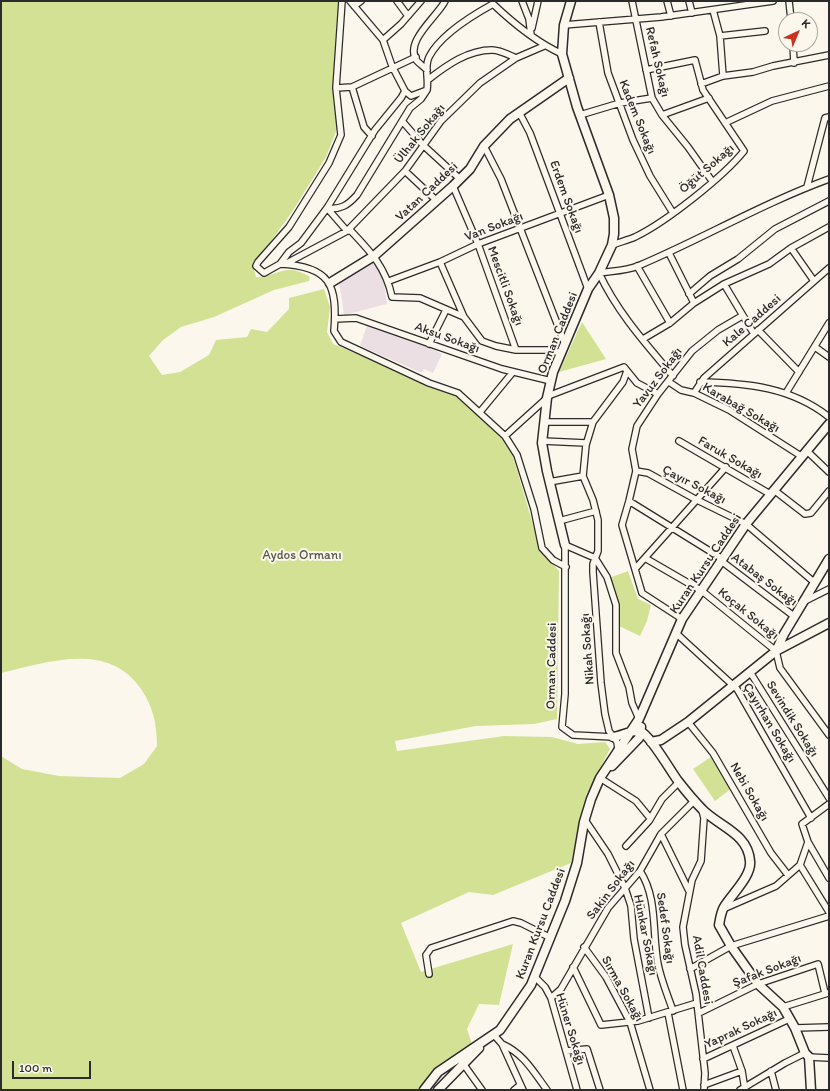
<!DOCTYPE html>
<html>
<head>
<meta charset="utf-8">
<style>
  body { margin:0 }
  #map { position:relative; width:830px; height:1091px; overflow:hidden; background:#fbf7ec; font-family:Itim,sans-serif }
  canvas { display:block }
  .frame { position:absolute; inset:0; border:2px solid #2b2b2b; pointer-events:none }
  .north { position:absolute; left:778px; top:12px; width:40px; height:40px; box-sizing:border-box; background:#fbf7ec; border:1px solid #a8a59f; border-radius:50%; rotate:44deg; font-size:11px; font-weight:700; line-height:16px; text-align:center; color:#2b2b2b }
  .north::after { content:''; display:block; margin:auto; width:14px; height:18px; background:#c8321e; clip-path:polygon(50% 0,100% 100%,50% 72%,0 100%) }
  .scale { position:absolute; left:12px; top:1061px; width:79px; height:18px; box-sizing:border-box; border:2px solid #2b2b2b; border-top:0; padding-left:5px; font-size:12px; line-height:14px; white-space:nowrap; color:#2b2b2b; -webkit-text-stroke:3px #fbf7ec; paint-order:stroke }
</style>
</head>
<body>
<div id="map">
<canvas width="830" height="1091"></canvas>
<div class="frame"></div>
<div class="north">K</div>
<div class="scale">100 m</div>
</div>
<script>
const ctx = document.querySelector('canvas').getContext('2d');
ctx.lineJoin = 'round';
function paint(path, color) { ctx.fillStyle = color; ctx.fill(path, 'evenodd'); }
function stroke(path, color, width, dash) { ctx.strokeStyle = color; ctx.lineWidth = width; ctx.lineCap = dash ? 'butt' : 'round'; ctx.setLineDash(dash || []); ctx.stroke(path); }
function drawText(font, color, halo, rows, align = 'center') {
  ctx.font = font + ' Itim,sans-serif'; ctx.lineWidth = 4; ctx.setLineDash([]); ctx.textBaseline = 'middle'; ctx.strokeStyle = halo; ctx.fillStyle = color; for (const [text, x, y, turn = 0] of rows) {
    ctx.save(); ctx.translate(x, y); ctx.rotate((+turn || 0) * Math.PI / 180); ctx.textAlign = isNaN(turn) ? turn : align; if (halo) ctx.strokeText(text, 0, 0); ctx.fillText(text, 0, 0); ctx.restore();
  }
}
paint(new Path2D(`
  M375,259L384,283L387,304L344,315L339,279Z
  M367,325L405,335L442,354L433,373L424,369L422,373L360,346Z`), '#ebdfe4');
paint(new Path2D(`
  M1,1H338L337,129L326,157L292,212L253,266L256,277C281,276 284,262 310,277L309,281L274,290L214,317L181,327L163,340L149,356L162,375L180,372L209,355L216,340L247,337L251,329L267,332L289,309V298L324,289L330,307L327,332L333,344L423,381L459,398L510,446L540,549L559,571L557,719L534,724L476,726L395,741L397,751L504,736L552,737L578,744L605,742L610,749L587,793L571,863L493,895L469,892L401,923L421,972L513,944L499,1005L479,1004L467,1029L472,1044L434,1073L425,1090H1V756L22,769L59,776L120,778L144,764L157,746C157,725 153,706 141,689C108,641 48,662 1,673Z
  M582,322L606,359L559,372Z
  M628,571L638,599L651,605L647,621L640,636L619,626C620,609 615,594 609,578Z
  M711,757L732,788L715,801L693,769Z`), '#d3e195');
const street = new Path2D(`
  M342,1L336,88L341,135L329,163L289,227L258,262L256,266L264,273L280,264L289,252L301,243L327,208L375,130L401,98L405,91L411,96L427,90C429,79 424,67 429,57C440,35 473,15 493,4C514,24 536,42 562,54
  M350,1L383,40L392,66L405,91
  M397,1L408,16
  M522,1L529,19L531,35
  M632,1L652,98L662,115L688,147L712,181
  M667,1L671,16
  M689,1L692,13
  M789,1L791,20
  M354,6L361,1
  M713,10L720,36L723,76
  M599,22L608,73L633,140L650,176L673,213
  M564,25L661,17L773,1
  M532,28L538,1
  M720,36L765,31
  M383,40L401,24L421,1
  M793,44L794,63
  M427,70C424,67 420,64 417,61C403,42 438,16 445,1
  M429,79C447,65 468,50 492,50C500,50 509,55 516,58L544,46
  M701,84L723,76L753,72L773,66L829,55
  M352,87L364,127L372,136
  M336,88L352,87L416,57
  M520,114L530,133L588,289
  M580,115L620,103L652,98
  M662,115L709,98
  M403,122L423,145L460,179
  M725,123L772,101L829,86
  M484,146L501,179L565,344
  M405,171L437,201
  M453,186L478,244L516,350
  M807,187L825,118L829,117
  M327,208L347,231L405,171L441,121L480,83L516,58
  M327,208C341,210 348,205 357,195L410,108L421,99L427,90
  M612,245C620,242 628,240 635,237C666,222 723,177 744,151L703,90L695,60L646,70
  M791,248L814,281
  M669,253L694,303
  M440,262L464,317
  M287,263L347,231H351C371,252 386,268 392,297L420,298L464,317L482,341L496,346L516,350H547L562,353
  M280,264C330,266 338,285 334,331L341,342L429,383L458,393L505,436L517,455L534,509L542,548L553,560L566,567
  M637,266L670,323
  M389,281L440,262L478,244L609,195
  M724,284L754,334
  M689,294L710,276L738,259L775,229L829,201
  M335,319L356,318L502,369L551,381
  M758,330L799,372
  M643,339L670,323L694,303L724,284L769,264L791,248L829,227
  M429,344L446,310
  M815,347L829,357
  M673,376C646,344 617,312 599,273C611,271 626,271 638,266C702,239 763,203 829,179
  M669,382L681,390L694,393L729,410L801,456
  M700,382C747,383 791,387 829,417
  M694,393L704,378L829,268
  M786,393L829,323
  M548,396L624,367L637,383L658,394
  M480,412L513,372
  M544,422H593
  M505,436L547,398
  M542,441L586,443
  M679,441L770,494
  M807,451L829,472
  M636,471L648,473L695,499L746,524L815,583
  M549,482L583,476
  M774,490L805,514L811,513L829,491
  M629,501L721,558
  M559,521L596,511
  M645,558L702,591L776,651L780,668L829,735
  M720,560L795,617
  M635,569L726,467
  M805,601L829,589
  M682,619L642,593L622,525L629,501L636,471L632,449L637,426L658,394L692,351L718,330L742,316
  M677,634L737,689L811,818
  M750,672L829,798
  M688,722L713,753L771,853L788,875
  M613,737L573,735L562,727L565,694V545L595,558L607,577L616,605V653L629,687L632,703L639,719
  M618,749L617,742L609,731L605,714L601,683L593,572V564L598,551V520L593,500L583,476L586,445L593,422L623,382L627,371
  M600,778L636,801L650,818
  M702,810L704,818L701,861L692,880L683,927L685,945L696,994L705,1073L704,1090
  M585,820L608,854L625,888L631,906L634,939L649,1018
  M661,834L689,891
  M808,842L829,878
  M626,846L649,821L662,799L679,782
  M800,865L829,912
  M640,871C658,898 652,934 658,964C661,980 668,996 673,1011
  M723,909L776,886L800,865L808,842L802,824L829,804
  M584,947L606,977L630,1022L650,1090
  M573,967L601,1025L638,1021L697,1003
  M690,969L731,946L829,916
  M429,974L426,955L431,948L513,921L521,923L551,938
  M535,977L545,987L551,998L577,1090
  M551,998L561,989L608,908L640,871L661,834L695,800
  M783,1007L828,993
  M668,1013L683,1090
  M699,1013L758,984L818,964L825,993
  M795,1028L829,1027
  M494,1035L502,1044L523,1090
  M502,1044C524,1054 533,1071 547,1090
  M733,1046L742,1071L745,1090
  M566,1051L587,1049L600,1090
  M809,1057L829,1058
  M703,1059L789,1019
  M462,1062L482,1090
  M771,1071L776,1090
  M704,1085L742,1071
  M514,1090L520,1085
  M740,1090L785,1063L805,1053`);
const secondary = new Path2D(`
  M330,283L374,256L453,186L470,169L484,146L510,119L569,78
  M565,545L547,471L542,443L547,398L553,372L588,289L599,273L612,245L614,234V218L609,195L577,107L562,54L564,25L571,1
  M776,651L829,623
  M613,737C621,736 634,729 640,731C650,735 670,770 678,781C685,790 694,801 702,809C718,826 748,833 750,861C752,876 731,895 724,907C721,912 720,919 719,925L731,946L758,984L783,1007L795,1028L805,1053L809,1057L811,1090
  M651,742L661,740L688,722L776,651L784,634L829,559
  M612,766L639,738L641,727
  M424,1090L438,1072L500,1030L531,985L565,901L577,863L584,822L591,799L600,778L639,719L682,619L746,524L829,424
  M438,1090L479,1048`);
stroke(street, '#2b2b2b', 8);
stroke(secondary, '#2b2b2b', 11);
stroke(street, '#fbf7ec', 5.5);
stroke(secondary, '#fbf7ec', 8);
drawText('13px', '#2b2b2b', '#fbf7ec', [
  ["Refah Sokağı",657,62,77],
  ["Kadem Sokağı",637,117,68],
  ["Ülhak Sokağı",420,134,-51],
  ["Öğüt Sokağı",707,169,-41],
  ["Vatan Caddesi",427,192,-43],
  ["Erdem Sokağı",566,197,70],
  ["Van Sokağı",494,227,-21],
  ["Mescitli Sokağı",505,286,70],
  ["Kale Caddesi",752,321,-41],
  ["Orman Caddesi",558,333,-68],
  ["Aksu Sokağı",447,338,20],
  ["Yavuz Sokağı",658,378,-53],
  ["Karabağ Sokağı",741,408,30],
  ["Faruk Sokağı",730,458,30],
  ["Çayır Sokağı",694,485,27],
  ["Kuran Kursu Caddesi",706,564,-56],
  ["Atabaş Sokağı",764,580,37],
  ["Koçak Sokağı",748,614,39],
  ["Nikah Sokağı",588,649,-94],
  ["Orman Caddesi",552,666,-89],
  ["Sevindik Sokağı",792,719,58],
  ["Çayırhan Sokağı",769,723,59],
  ["Nebi Sokağı",749,792,60],
  ["Sakin Sokağı",611,890,-53],
  ["Kuran Kursu Caddesi",541,924,-69],
  ["Sedef Sokağı",665,928,82],
  ["Hünkar Sokağı",645,935,79],
  ["Adil Caddesi",702,970,80],
  ["Şafak Sokağı",767,971,-21],
  ["Sırma Sokağı",622,989,61],
  ["Hüner Sokağı",570,1029,73],
  ["Yaprak Sokağı",741,1029,-25]
]);
drawText('13px', '#555846', '#fbf7ec', [
  ["Aydos Ormanı",302,556]
]);
</script>
</body>
</html>
